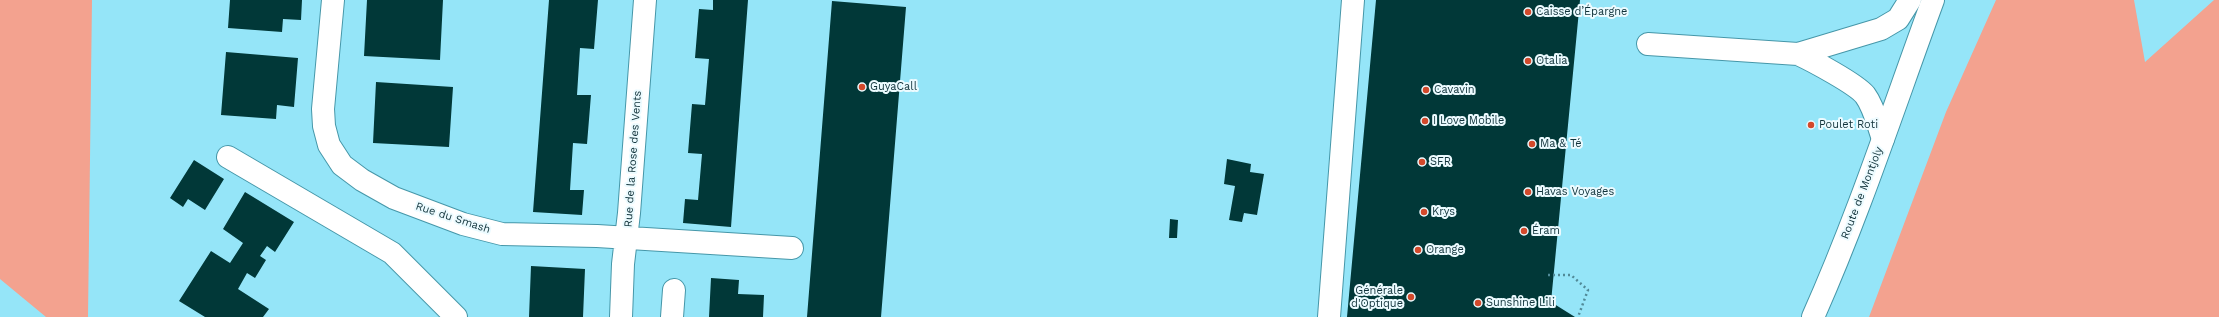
<!DOCTYPE html>
<html>
<head>
<meta charset="utf-8">
<style>
  body { margin:0 }
  canvas { display:block; background:#95e5f8 }
</style>
</head>
<body>
<canvas width="2219" height="317"></canvas>
<script>
const ctx = document.querySelector('canvas').getContext('2d');
ctx.lineJoin = 'round';
function paint(path, color) { ctx.fillStyle = color; ctx.fill(path, 'evenodd'); }
function stroke(path, color, width, dash) { ctx.strokeStyle = color; ctx.lineWidth = width; ctx.lineCap = dash ? 'butt' : 'round'; ctx.setLineDash(dash || []); ctx.stroke(path); }
function drawText(font, color, halo, rows, align = 'center') {
  ctx.font = font + ' "Work Sans",sans-serif'; ctx.lineWidth = 4; ctx.setLineDash([]); ctx.textBaseline = 'middle'; ctx.strokeStyle = halo; ctx.fillStyle = color; for (const [text, x, y, turn = 0] of rows) {
    ctx.save(); ctx.translate(x, y); ctx.rotate((+turn || 0) * Math.PI / 180); ctx.textAlign = isNaN(turn) ? turn : align; if (halo) ctx.strokeText(text, 0, 0); ctx.fillText(text, 0, 0); ctx.restore();
  }
}
paint(new Path2D(`
  M0,0H92L88,317H46L0,279Z
  M1996,0H2134L2145,62L2214,0H2219V317H1869L1946,112Z`), '#f3a28f');
paint(new Path2D(`
  M230,0H302L301,20L283,19L282,32L228,28Z
  M367,0H443L440,60L364,56Z
  M549,0H598L594,49L580,48L577,95H591L587,144L573,143L570,190H584L582,215L533,212Z
  M713,0H748L731,227L683,223L685,199L698,200L702,154L688,153L692,104L705,105L709,59L695,58L699,9L713,10Z
  M1376,0H1580L1551,302L1575,317H1347Z
  M832,1L906,7L881,317H807Z
  M226,52L298,58L294,107L277,105L276,119L221,115Z
  M376,82L453,87L449,147L373,143Z
  M1227,159L1251,164L1250,172L1264,174L1257,215L1244,213L1242,222L1229,220L1235,186L1224,184Z
  M194,160L224,179L205,210L188,199L183,207L170,198Z
  M245,192L294,222L275,252L267,246L260,256L266,260L255,278L247,273L238,289L269,309L263,317H205L179,301L211,251L230,263L243,243L223,229Z
  M1170,219L1178,220L1177,238H1169Z
  M531,266L585,269L583,317H529Z
  M711,278L739,280L738,294L764,295L763,317H709Z`), '#013838');
const minor = new Path2D(`
  M333,0L323,109L324,126L329,145L342,165L362,180L394,198L463,224L502,234L597,236L792,248
  M1648,44L1798,54L1881,29L1898,19L1910,0
  M1798,54C1813,61 1856,84 1865,95C1874,107 1878,125 1883,139
  M228,157L392,253L456,317
  M621,317L623,264L629,213L645,0
  M672,317L674,290
  M1329,317L1353,0`);
const major = new Path2D(`
  M1813,317C1859,214 1894,106 1933,0`);
stroke(minor, '#4697a9', 24);
stroke(major, '#4697a9', 24);
stroke(new Path2D(`
  M1548,275H1571L1588,290L1578,317`), '#518a98', 2.5, [2, 3]);
stroke(minor, '#fff', 22);
stroke(major, '#fff', 22);
for (const [x, y, r, color] of [
  [1528,12,4,"#d3492b"],
  [1528,61,4,"#d3492b"],
  [862,87,4,"#d3492b"],
  [1426,90,4,"#d3492b"],
  [1425,121,4,"#d3492b"],
  [1811,125,4,"#d3492b"],
  [1532,144,4,"#d3492b"],
  [1422,162,4,"#d3492b"],
  [1528,192,4,"#d3492b"],
  [1424,212,4,"#d3492b"],
  [1524,231,4,"#d3492b"],
  [1418,250,4,"#d3492b"],
  [1411,297,4,"#d3492b"],
  [1478,303,4,"#d3492b"]
]) { const dot = new Path2D(); dot.arc(x, y, r, 0, 2 * Math.PI); ctx.fillStyle = color; ctx.fill(dot); stroke(dot, '#ecfbff', 1.5); }
drawText('11px', '#10323a', '#ecfbff', [
  ["Caisse d’Épargne",1536,12],
  ["Otalia",1536,61],
  ["GuyaCall",870,87],
  ["Cavavin",1434,90],
  ["I Love Mobile",1433,121],
  ["Poulet Roti",1819,125],
  ["Ma & Té",1540,144],
  ["SFR",1430,162],
  ["Havas Voyages",1536,192],
  ["Krys",1432,212],
  ["Éram",1532,231],
  ["Orange",1426,250],
  ["Générale",1403,291,"right"],
  ["d'Optique",1403,304,"right"],
  ["Sunshine Lili",1486,303]
], 'left');
drawText('11px', '#10323a', '#ecfbff', [
  ["Rue de la Rose des Vents",633,159,-86],
  ["Route de Montjoly",1862,193,-69],
  ["Rue du Smash",453,218,18]
]);
</script>
</body>
</html>
